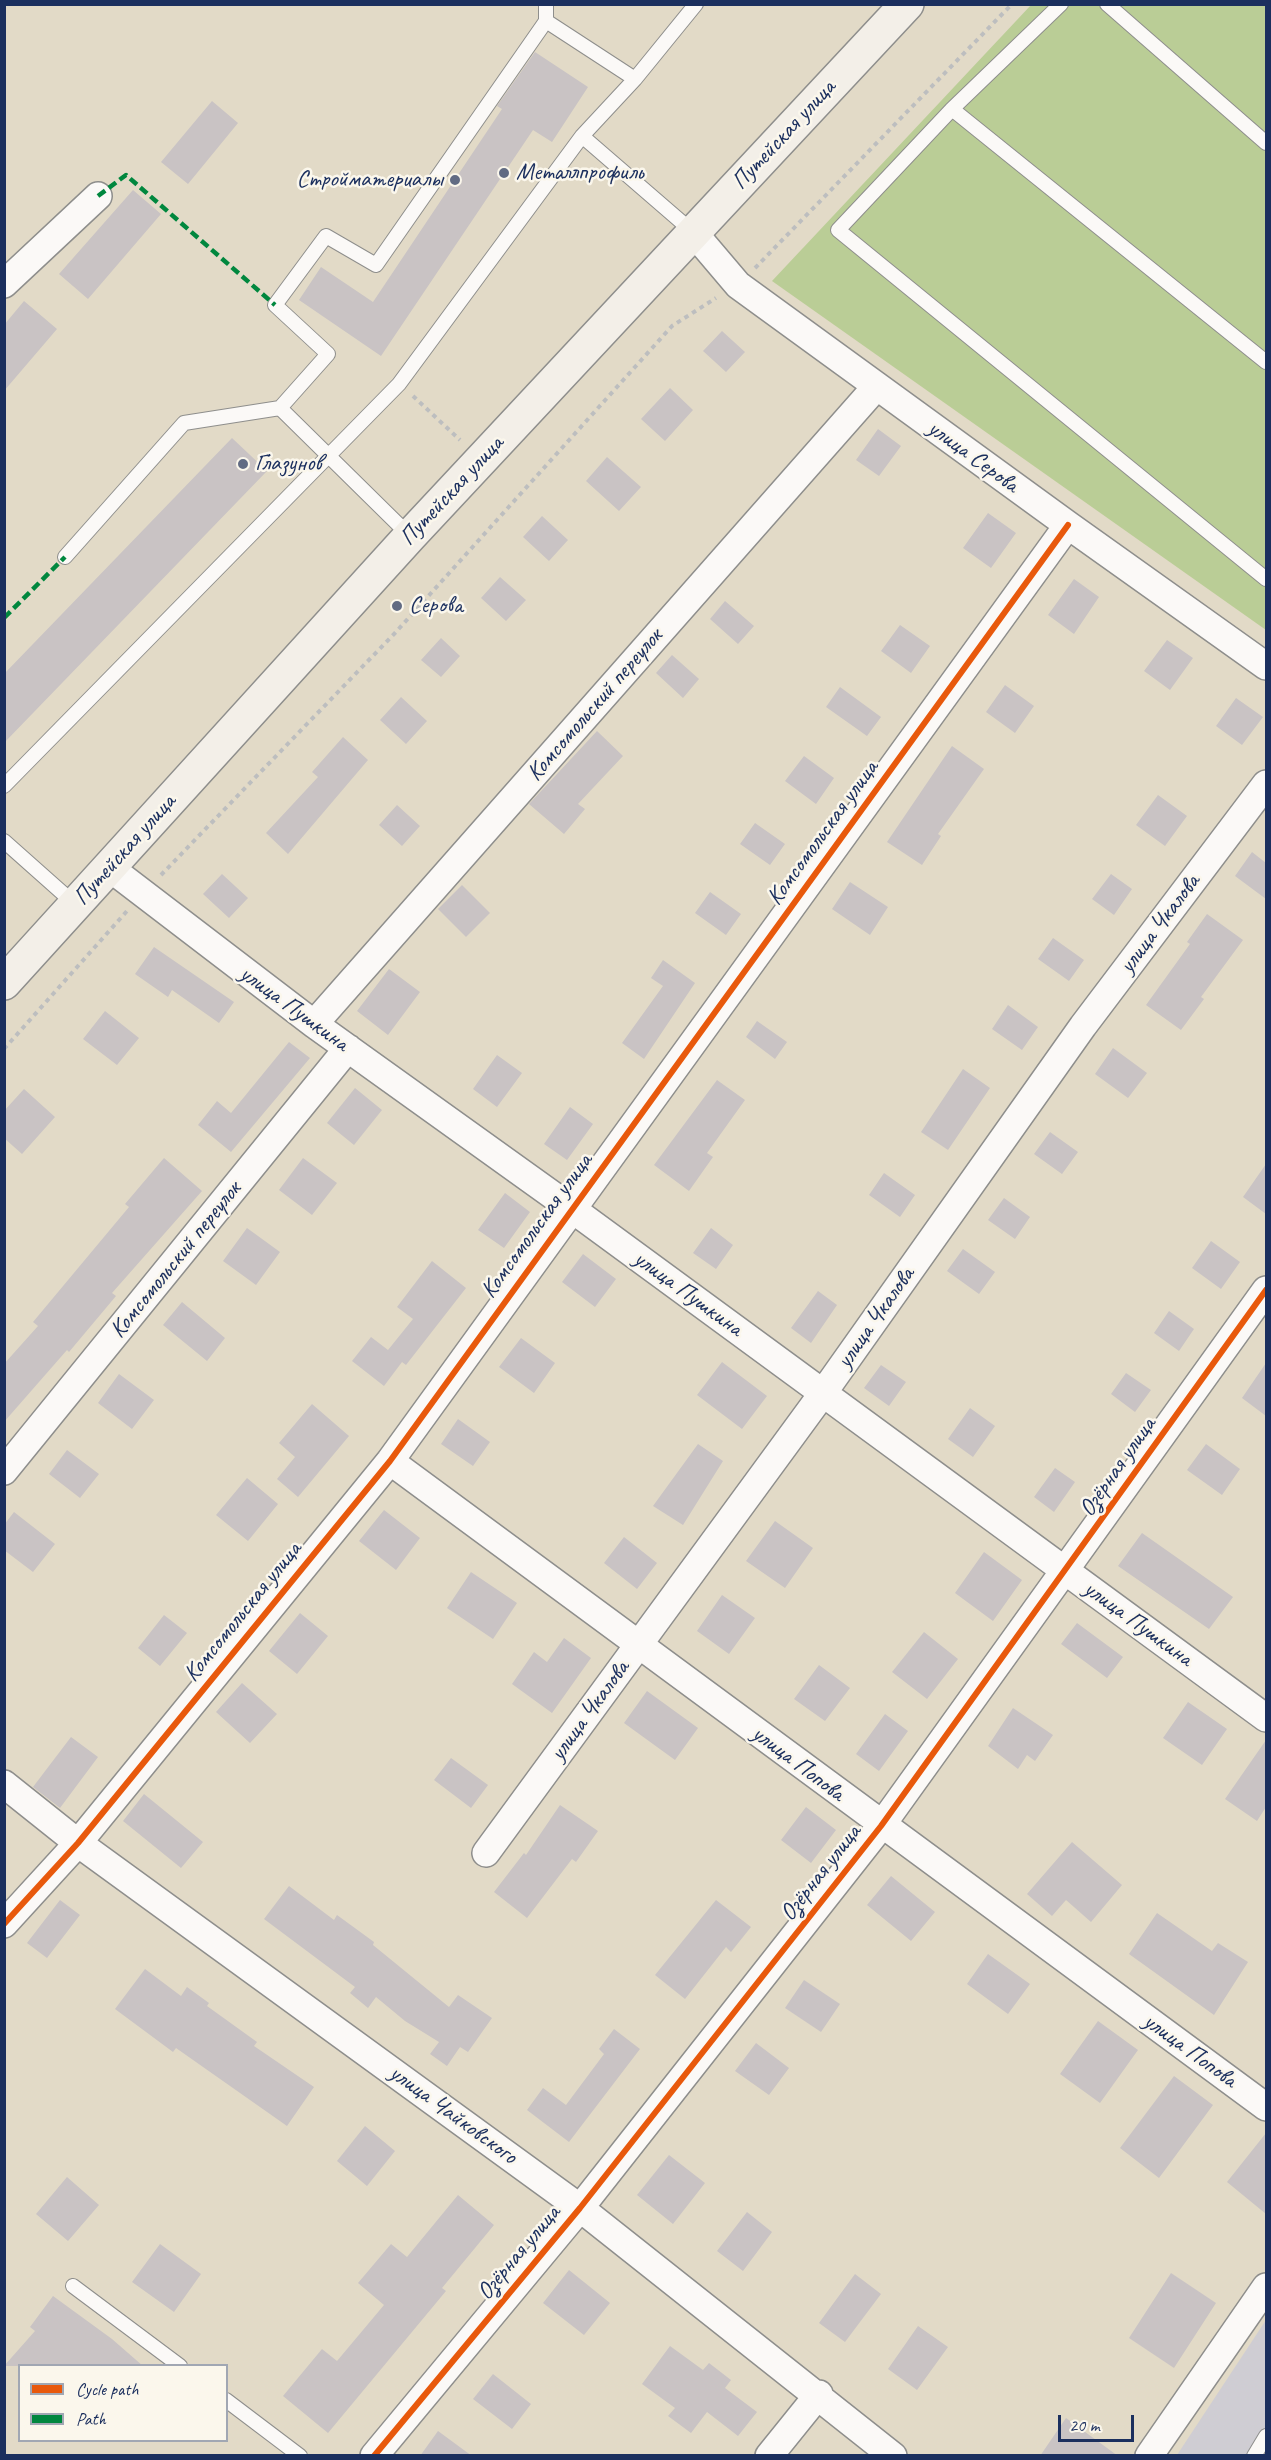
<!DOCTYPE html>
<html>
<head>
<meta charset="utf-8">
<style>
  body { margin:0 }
  #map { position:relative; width:1271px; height:2460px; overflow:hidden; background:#e2dac7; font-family:Caveat,sans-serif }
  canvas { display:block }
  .frame { position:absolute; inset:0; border:6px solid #1b2f5e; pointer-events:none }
  .legend { position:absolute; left:18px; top:2364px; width:210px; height:78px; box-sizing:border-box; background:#fbf7ec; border:2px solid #a1a7b3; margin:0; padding:8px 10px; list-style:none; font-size:18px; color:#1b2f5e }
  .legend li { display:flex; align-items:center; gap:12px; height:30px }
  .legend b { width:30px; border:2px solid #a1a7b3 }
  .scale { position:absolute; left:1058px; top:2415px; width:76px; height:27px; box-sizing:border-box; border:3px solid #1b2f5e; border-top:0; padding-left:8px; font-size:18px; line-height:21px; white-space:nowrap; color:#1b2f5e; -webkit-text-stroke:4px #fbf7ec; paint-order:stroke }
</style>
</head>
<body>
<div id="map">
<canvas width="1271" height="2460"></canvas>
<div class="frame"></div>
<ul class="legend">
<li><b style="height:8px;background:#e8590c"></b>Cycle path</li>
<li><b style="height:8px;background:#00873e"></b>Path</li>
</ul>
<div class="scale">20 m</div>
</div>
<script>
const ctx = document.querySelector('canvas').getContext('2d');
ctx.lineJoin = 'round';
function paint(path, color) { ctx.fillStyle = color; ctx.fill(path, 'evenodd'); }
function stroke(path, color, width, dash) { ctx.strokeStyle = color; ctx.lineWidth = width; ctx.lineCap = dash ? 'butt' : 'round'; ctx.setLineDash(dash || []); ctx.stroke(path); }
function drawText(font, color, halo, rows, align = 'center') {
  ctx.font = font + ' Caveat,sans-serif'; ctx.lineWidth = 5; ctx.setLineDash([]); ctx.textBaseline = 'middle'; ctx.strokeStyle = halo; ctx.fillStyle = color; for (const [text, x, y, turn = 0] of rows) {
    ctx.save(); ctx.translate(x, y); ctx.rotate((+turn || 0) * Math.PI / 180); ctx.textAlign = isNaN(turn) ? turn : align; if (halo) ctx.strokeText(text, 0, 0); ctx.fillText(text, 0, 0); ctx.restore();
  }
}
paint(new Path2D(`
  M1266,2320V2455H1177Z`), '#cfcdd3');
paint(new Path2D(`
  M1031,5H1266V630L772,281Z`), '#bacd96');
paint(new Path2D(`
  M535,52L588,87L552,142L533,130L381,356L299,300L321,267L373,302L502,109L497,106Z
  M212,101L238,123L188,184L161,162Z
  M133,190L161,214L88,299L59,274Z
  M24,301L57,329L4,391V325Z
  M722,331L745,352L726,372L703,351Z
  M670,388L693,410L665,441L641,419Z
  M878,429L901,446L879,476L856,460Z
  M232,438L267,471L4,743V674Z
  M607,457L641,487L619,511L586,481Z
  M988,513L1016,533L991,568L963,548Z
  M542,516L568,540L549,561L523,537Z
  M500,577L526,600L506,621L481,598Z
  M1074,579L1099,597L1074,634L1048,615Z
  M725,601L754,626L738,644L710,619Z
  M900,625L930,646L911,673L881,651Z
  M441,638L460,656L441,677L421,660Z
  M1167,640L1193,658L1170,690L1144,671Z
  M672,655L699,679L683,698L656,673Z
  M1005,685L1034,706L1015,733L986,712Z
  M840,687L881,717L867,736L826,707Z
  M401,697L427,721L406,744L380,720Z
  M1236,698L1263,717L1242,745L1216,726Z
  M597,731L623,756L578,804L585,809L564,834L529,804Z
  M343,737L368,760L288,854L266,833L318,777L312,772Z
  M952,746L984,769L938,834L941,836L922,865L887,842Z
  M804,756L834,778L816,804L785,781Z
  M1158,795L1187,816L1165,846L1136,825Z
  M397,805L420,826L402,846L379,825Z
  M755,823L785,844L770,865L740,844Z
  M1252,852L1266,863V899L1235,876Z
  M222,874L248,898L229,918L203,894Z
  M1111,874L1132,889L1114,915L1092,899Z
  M850,882L888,907L870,935L832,909Z
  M462,885L490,913L466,937L438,909Z
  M710,892L741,914L726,935L695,913Z
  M1207,914L1243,940L1201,997L1204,999L1181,1030L1146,1005L1190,944L1187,942Z
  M1053,938L1084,960L1069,981L1038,959Z
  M154,947L234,1002L219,1023L172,990L168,997L135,974Z
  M663,960L695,983L644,1059L622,1043L663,986L651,978Z
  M389,969L420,992L388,1035L357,1011Z
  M1008,1005L1038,1027L1022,1050L992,1029Z
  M105,1011L139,1038L117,1065L83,1039Z
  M757,1021L787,1042L775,1059L746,1037Z
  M289,1042L310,1058L231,1152L198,1125L217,1101L231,1113Z
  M1113,1048L1147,1073L1128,1098L1095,1074Z
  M497,1055L522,1073L497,1107L473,1089Z
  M963,1069L990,1088L948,1150L921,1132Z
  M717,1080L745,1100L707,1153L713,1157L689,1191L654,1165Z
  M355,1088L382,1110L354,1145L327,1123Z
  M24,1089L55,1117L22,1154L4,1138V1111Z
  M570,1107L593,1124L567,1160L544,1144Z
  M1050,1132L1078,1152L1062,1174L1034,1154Z
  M164,1158L202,1191L112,1293L116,1296L69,1352L67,1350L4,1422V1364L38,1326L33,1322L129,1207L125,1204Z
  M303,1158L337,1183L312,1215L279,1190Z
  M1266,1164V1214L1243,1197Z
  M884,1173L915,1195L900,1217L869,1195Z
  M505,1193L530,1212L504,1248L478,1230Z
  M1004,1198L1030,1217L1015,1239L988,1220Z
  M247,1228L280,1252L256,1285L223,1261Z
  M711,1228L733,1245L716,1269L693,1253Z
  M1211,1241L1240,1262L1221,1289L1192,1268Z
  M963,1249L995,1272L979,1294L947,1271Z
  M583,1254L616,1279L595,1307L562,1282Z
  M432,1261L466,1288L406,1365L402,1362L384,1386L352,1361L371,1337L388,1350L413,1319L397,1307Z
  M818,1291L837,1305L811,1343L791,1328Z
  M182,1302L225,1338L207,1361L163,1325Z
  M1169,1311L1194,1329L1179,1351L1154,1333Z
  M521,1338L555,1363L534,1393L499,1367Z
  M722,1362L767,1396L742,1429L697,1395Z
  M1266,1363V1416L1242,1398Z
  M881,1365L906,1382L889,1406L864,1388Z
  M1126,1373L1151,1390L1135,1412L1111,1394Z
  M119,1374L154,1400L132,1429L98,1403Z
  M312,1404L349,1436L298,1497L277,1479L295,1457L279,1443Z
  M970,1408L995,1426L973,1457L948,1439Z
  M458,1419L490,1442L473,1466L441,1444Z
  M698,1444L723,1461L683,1525L653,1506Z
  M1206,1444L1240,1469L1222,1495L1187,1470Z
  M67,1450L99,1474L80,1498L49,1474Z
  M1055,1468L1075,1482L1054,1512L1034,1497Z
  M247,1478L278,1504L248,1541L216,1515Z
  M384,1510L420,1538L396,1570L359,1541Z
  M14,1512L55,1544L33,1572L4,1550V1525Z
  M775,1521L813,1548L785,1588L746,1561Z
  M1142,1533L1233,1597L1209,1629L1118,1566Z
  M624,1537L657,1563L637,1589L604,1563Z
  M984,1552L1022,1580L993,1621L955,1593Z
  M471,1572L517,1603L493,1639L447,1608Z
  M722,1595L755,1618L729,1654L697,1631Z
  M300,1613L328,1636L297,1674L269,1651Z
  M164,1615L187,1633L160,1666L138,1648Z
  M1077,1623L1123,1657L1107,1678L1061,1644Z
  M924,1632L958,1659L927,1699L892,1672Z
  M564,1638L591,1658L552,1713L512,1684L534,1652L547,1662Z
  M819,1665L850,1688L825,1721L794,1699Z
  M242,1683L277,1714L250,1743L216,1712Z
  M647,1691L698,1728L675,1760L624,1723Z
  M1188,1702L1227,1729L1202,1765L1163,1738Z
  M1013,1708L1053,1735L1035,1761L1027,1755L1018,1769L988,1746Z
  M885,1714L908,1731L879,1771L856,1754Z
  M71,1737L98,1757L60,1808L33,1787Z
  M1266,1740V1807L1257,1821L1225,1799Z
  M451,1758L488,1785L471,1808L434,1780Z
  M144,1794L203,1842L181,1868L123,1821Z
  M560,1805L598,1831L576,1862L572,1859L527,1918L494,1892L524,1853L526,1855Z
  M806,1807L836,1830L811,1863L781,1840Z
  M1072,1842L1122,1885L1091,1922L1066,1900L1052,1916L1027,1894Z
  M891,1876L935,1912L911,1941L867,1905Z
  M289,1886L334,1920L337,1915L374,1942L373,1945L449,2007L458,1995L492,2018L468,2052L460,2047L447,2066L430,2054L439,2042L405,2021L376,1997L368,2008L350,1993L355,1987L264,1919Z
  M60,1900L80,1915L47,1958L27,1943Z
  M716,1900L751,1927L731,1952L726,1947L685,1999L655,1975Z
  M1157,1913L1212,1951L1218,1943L1248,1962L1214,2015L1129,1954Z
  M988,1954L1030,1984L1008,2014L967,1984Z
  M145,1969L181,1996L187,1987L209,2003L207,2006L257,2042L254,2046L314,2087L287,2126L176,2048L173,2052L115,2009Z
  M804,1980L840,2004L821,2032L785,2008Z
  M1098,2021L1138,2050L1100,2103L1060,2074Z
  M614,2029L640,2049L569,2142L527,2110L543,2088L566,2105L604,2054L599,2049Z
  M756,2043L789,2068L769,2095L735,2071Z
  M1174,2076L1213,2105L1159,2178L1120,2148Z
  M365,2126L395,2151L367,2186L337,2161Z
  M1266,2133V2214L1227,2182Z
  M669,2155L705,2183L673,2224L637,2195Z
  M67,2177L99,2205L68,2241L36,2214Z
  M458,2195L494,2225L442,2288L446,2291L328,2433L283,2396L322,2349L337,2361L384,2305L358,2283L391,2244L407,2257Z
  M747,2212L772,2232L743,2271L717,2251Z
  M160,2244L201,2274L174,2312L132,2282Z
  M569,2270L610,2303L584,2335L543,2303Z
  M1171,2273L1216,2303L1174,2368L1129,2338Z
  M855,2274L881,2294L845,2342L819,2323Z
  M53,2296L112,2339L143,2366H4L35,2331L30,2327Z
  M918,2326L948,2347L917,2390L888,2369Z
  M670,2346L703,2370L709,2363L731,2380L725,2388L757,2412L738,2436L707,2412L691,2433L668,2416L675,2408L642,2384Z
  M493,2374L531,2404L512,2429L473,2399Z
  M1066,2418L1118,2456H1040Z
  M438,2431L472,2456H420Z`), '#c9c3c4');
const service = new Path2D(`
  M1061,4L952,109L838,230L1266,579
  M1107,4L1266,143
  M546,21L635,79
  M952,109L1266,362
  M582,136L693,232
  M280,408L410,536
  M65,557L184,423L280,408L328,354L275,305L326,236L376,265L546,21V4
  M4,786L399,384L582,136L635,79L696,4
  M4,841L76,905
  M73,2286L180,2366
  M226,2400L300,2456
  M1254,2456L1266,2436`);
const minor = new Path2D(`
  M693,232L738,285L1068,525L1266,666
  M4,284L98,196
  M110,868L314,1024L572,1209L1266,1718
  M314,1024L876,387
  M390,1461L1266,2107
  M4,1471L348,1048
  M4,1784L78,1843L580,2208L893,2456
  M486,1853L823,1393L1083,1026L1266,784
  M4,1924L78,1843L390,1461L1068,525
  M374,2456L580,2208L881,1826L1266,1290
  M769,2456L819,2394
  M1149,2456L1266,2287`);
const secondary = new Path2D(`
  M4,983L410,536L907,4`);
stroke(service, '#8e8e8c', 16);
stroke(minor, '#8e8e8c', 30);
stroke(secondary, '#8e8e8c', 36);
stroke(new Path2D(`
  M755,268L1012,4
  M413,396L460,440
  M161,875L395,633L672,326L716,298
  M4,1049L127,911`), '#bdbebf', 4, [4.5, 4.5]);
stroke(service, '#fbf9f7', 14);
stroke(minor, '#fbf9f7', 27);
stroke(secondary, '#f3efe8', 33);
stroke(new Path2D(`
  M98,196L126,175L275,305
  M4,618L65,557`), '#00873e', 4.5, [9, 4.5]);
stroke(new Path2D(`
  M4,1924L78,1843L390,1461L1068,525
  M374,2456L580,2208L881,1826L1266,1290`), '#e8590c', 6);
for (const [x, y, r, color] of [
  [504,173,6,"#616b83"],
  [455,180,6,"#616b83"],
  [243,464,6,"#616b83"],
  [397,606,6,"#616b83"]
]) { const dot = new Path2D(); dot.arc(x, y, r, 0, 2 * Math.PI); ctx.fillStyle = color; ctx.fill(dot); stroke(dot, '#fbf7ec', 2); }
drawText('24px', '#1b2f5e', '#fbf7ec', [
  ["Путейская улица",784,135,-47],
  ["улица Серова",973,457,36],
  ["Путейская улица",452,491,-47],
  ["Комсомольский переулок",595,705,-49],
  ["Комсомольская улица",823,833,-54],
  ["Путейская улица",125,850,-48],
  ["улица Чкалова",1160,924,-53],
  ["улица Пушкина",294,1009,36],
  ["Комсомольская улица",537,1226,-54],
  ["Комсомольский переулок",176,1260,-51],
  ["улица Пушкина",688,1294,36],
  ["улица Чкалова",876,1318,-55],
  ["Озёрная улица",1118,1467,-55],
  ["Комсомольская улица",243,1612,-51],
  ["улица Пушкина",1138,1624,36],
  ["улица Чкалова",590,1711,-54],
  ["улица Попова",798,1764,37],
  ["Озёрная улица",821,1873,-52],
  ["улица Попова",1190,2051,36],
  ["улица Чайковского",453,2115,36],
  ["Озёрная улица",519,2253,-50]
]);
drawText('24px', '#1b2f5e', '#fbf7ec', [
  ["Металлпрофиль",516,173],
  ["Стройматериалы",443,180,"right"],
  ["Глазунов",255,464],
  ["Серова",409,606]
], 'left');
</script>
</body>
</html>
